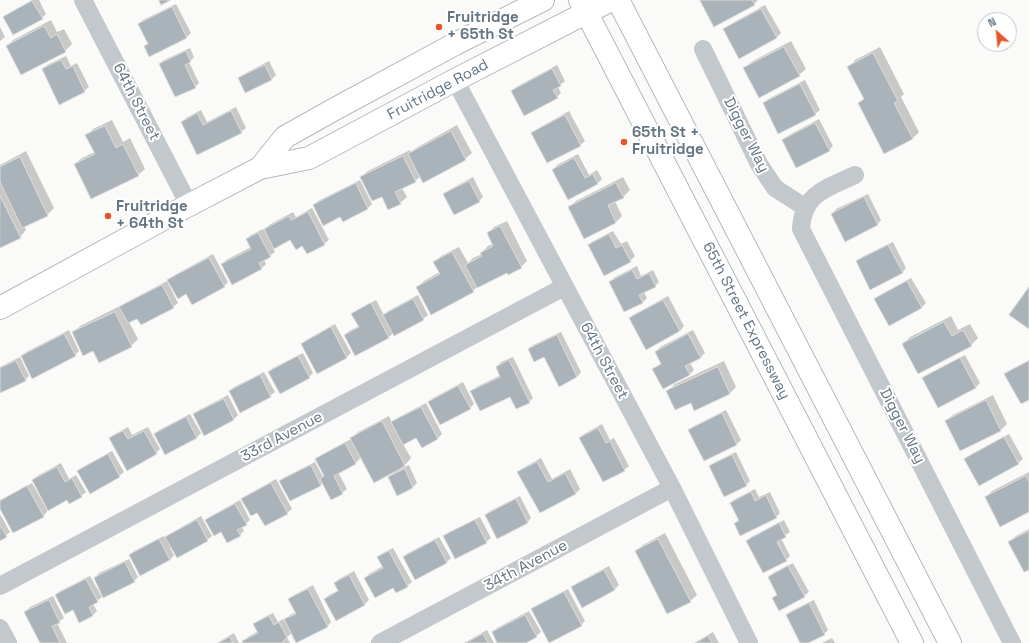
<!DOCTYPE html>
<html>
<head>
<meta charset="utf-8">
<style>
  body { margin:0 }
  #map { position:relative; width:1029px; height:643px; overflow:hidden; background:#fafaf8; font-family:"Space Grotesk",sans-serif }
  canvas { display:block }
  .north { position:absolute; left:977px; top:12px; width:40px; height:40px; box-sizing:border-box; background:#fff; border:1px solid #c1c8cd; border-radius:50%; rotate:333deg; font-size:11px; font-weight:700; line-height:16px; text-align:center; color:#657683 }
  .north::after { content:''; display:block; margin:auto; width:14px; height:18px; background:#e4572e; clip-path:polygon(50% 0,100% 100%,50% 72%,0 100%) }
</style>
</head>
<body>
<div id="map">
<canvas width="1029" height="643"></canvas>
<div class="north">N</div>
</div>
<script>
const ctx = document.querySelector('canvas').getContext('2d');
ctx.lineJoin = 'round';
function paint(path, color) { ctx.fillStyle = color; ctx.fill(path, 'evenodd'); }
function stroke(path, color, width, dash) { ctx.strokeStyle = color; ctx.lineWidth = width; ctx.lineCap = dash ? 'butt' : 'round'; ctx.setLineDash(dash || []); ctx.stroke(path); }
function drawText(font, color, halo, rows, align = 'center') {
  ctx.font = font + ' "Space Grotesk",sans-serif'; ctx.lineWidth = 4; ctx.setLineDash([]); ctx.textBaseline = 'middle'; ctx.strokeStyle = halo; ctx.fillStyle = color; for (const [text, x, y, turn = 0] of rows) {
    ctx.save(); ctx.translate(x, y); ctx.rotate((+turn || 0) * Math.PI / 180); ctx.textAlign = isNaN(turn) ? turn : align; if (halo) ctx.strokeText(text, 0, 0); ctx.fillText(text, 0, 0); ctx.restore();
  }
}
paint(new Path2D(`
  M32,0H39L46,14L42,18L4,17L9,13Z
  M701,0H758L754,4Z
  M176,4L191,33L187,37L149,56L145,46L148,43L139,24L143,20Z
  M765,5L781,33L776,38L724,29L729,25Z
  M51,20L57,32L64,29L72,44L65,51L7,46L13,40Z
  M0,27L5,37L0,41Z
  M791,41L806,69L799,75L745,68L751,62Z
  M880,47L904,94L901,97L919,132L912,139L859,103L865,98L849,67L855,60Z
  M190,48L194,57L189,62L199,83L195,87L160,64L164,60Z
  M66,56L71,66L77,63L89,87L84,91L43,69L47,65Z
  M269,61L276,75L272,79L246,91L239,78L244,74Z
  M557,65L565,81L558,87L561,93L557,97L512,92L516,87Z
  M805,80L820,110L815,114L779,132L764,103L768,99Z
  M236,107L246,128L241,132L182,122L186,118L201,110L207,122Z
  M569,111L585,141L580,145L532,133L537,129Z
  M819,119L833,146L829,150L783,140L787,136Z
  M112,120L123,142L130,138L145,169L138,175L75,164L82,158L95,152L87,135L93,129Z
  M457,125L472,153L465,159L421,176L415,181L402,188L407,197L400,203L382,195L361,177L368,171L410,150L411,152L416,148Z
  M26,151L54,208L47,215L24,225L26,230L20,237L0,247V165Z
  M578,154L589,175L597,170L602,179L597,184L553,170L557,165Z
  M473,177L483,197L479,201L444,194L449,190Z
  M623,177L630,190L623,197L615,201L622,216L616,222L585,238L569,207L576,201Z
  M360,180L372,204L368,208L343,220L341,215L314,206L318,201Z
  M868,194L881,220L877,225L832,214L836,209Z
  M312,208L329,240L324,244L303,245L291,239L273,248L275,252L264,260L266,264L262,268L232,284L222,265L226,260L251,247L247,239L251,235L263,229L264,231L269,225L293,212L296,217Z
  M507,221L527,261L521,267L507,271L478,286L473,291L417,287L424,281L440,272L435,263L441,256L459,247L468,263L473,258L482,254L481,253L488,246L493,244L488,233L494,227Z
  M613,231L621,244L627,241L635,256L630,261L589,245L593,241Z
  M893,242L906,268L902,273L857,262L862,257Z
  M213,254L228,282L224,286L187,293L169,280L173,276Z
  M637,266L641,276L653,270L659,282L655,286L644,292L647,298L643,302L625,311L610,282L615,277Z
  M911,278L926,303L921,308L876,299L880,295Z
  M167,281L178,303L173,307L141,324L138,317L129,322L138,339L131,346L93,349L73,333L80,326L122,305L125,303Z
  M418,295L428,315L423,319L393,333L389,337L355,355L345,335L349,331L359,326L352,314L357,310L376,300L384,315L388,311Z
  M668,296L684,326L680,331L630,318L635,314Z
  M951,316L958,330L970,324L978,338L971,345L903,344L910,337Z
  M335,324L351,353L347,357L318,372L302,344L306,340Z
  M69,330L79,351L75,355L22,357L26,352Z
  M693,330L705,353L701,357L690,363L694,370L689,375L654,369L662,363L656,352L660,347Z
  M561,332L581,372L577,377L545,356L529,350L533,345Z
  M303,353L313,373L309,377L269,372L273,368Z
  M965,355L980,383L976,387L923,378L928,374Z
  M20,357L29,376L25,380L0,392V367Z
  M513,357L533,398L529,402L510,395L472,392L476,387L501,375L497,367L501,362Z
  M1029,360V399L1006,375L1010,370Z
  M724,361L736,387L730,393L695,410L691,402L668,391L675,384Z
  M264,372L275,392L270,396L230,392L234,387Z
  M463,382L474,404L470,408L429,402L433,398Z
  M228,395L238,415L234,419L204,434L195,414L199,410Z
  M993,395L1007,424L1001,430L961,450L946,421L953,415Z
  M426,403L442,434L438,438L422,447L416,437L403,444L411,458L405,465L398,469V470L409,465L417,483L413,487L398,495L389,477L396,470L361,457L356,463L338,472L347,489L342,493L323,483L320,485L281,481L285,477L315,462L323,477L325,475L316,459L321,455L351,439L358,432L389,416L392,423L397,418Z
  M726,410L741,440L737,444L704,460L690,430L694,426Z
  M190,414L201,433L196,438L155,434L159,430Z
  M602,424L610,440L614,438L629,466L624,470L603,481L580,438L584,434Z
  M128,427L132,435L148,427L160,449L156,453L110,438L115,434Z
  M1009,434L1023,459L1018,463L965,459L970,455Z
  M112,451L124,472L119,476L78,471L83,467Z
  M736,452L750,481L746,485L710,466L715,462Z
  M541,458L552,479L570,469L580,489L576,493L540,512L519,472L523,468Z
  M61,463L69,479L76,475L86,492L81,496L68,499L47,510V512L43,516L0,507V501L2,499L32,483L46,508L47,507L33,480L37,476Z
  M1029,472V511L986,497L992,491Z
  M276,479L292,509L287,513L258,511L242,499L247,495Z
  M755,489L759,497L770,492L780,513L776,517L735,523L739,519L731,503L735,499Z
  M520,496L531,518L527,523L486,515L490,511Z
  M240,500L250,520L242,527L244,531L240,535L221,531L206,520L211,516Z
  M0,514L10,532L0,540Z
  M201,516L212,536L207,540L172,547L170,548L174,555L170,560L130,555L134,551L164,536L165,538L171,533Z
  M480,517L491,538L486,542L445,537L449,532Z
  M784,520L790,532L781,538L790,556L786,560L747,541L751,537Z
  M1029,529V568L1009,542L1016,536Z
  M665,533L697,595L690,601L636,551L643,545Z
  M439,537L451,558L446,563L404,557L408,553Z
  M393,548L412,582L407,586L396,592L393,587L365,578L369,574L383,566L379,558L383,553Z
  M129,559L138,577L134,581L95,578L99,573Z
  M793,563L809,592L804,596L778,594L769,578L773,573Z
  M609,566L619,585L615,589L583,607L573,588L577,583Z
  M354,571L369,600L365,604L336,620L325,599L329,595L339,590L335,583L339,579Z
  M90,576L102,597L93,604L97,611L93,615L73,608L56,595L60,591Z
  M313,585L331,622L327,627L292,633L287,637L290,643H244V641L248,637L258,631L254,624L259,620L273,613L278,622L283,619L284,621L290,615L296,612L289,599L294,595Z
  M568,589L585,621L581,625L532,609L537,605Z
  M53,596L64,618L57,623L67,643H41L25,612L30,607Z
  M814,600L828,630L824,634L806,643H801L787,615L791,611Z
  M529,611L541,632L536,636L523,643H499L493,632L497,628Z
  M487,630L494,643H464Z
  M713,632L719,643H694Z
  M234,633L239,643H218L220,641Z
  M832,638L835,643H822Z`), '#0003');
const building = new Path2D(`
  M159,0H171L161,5Z
  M700,0H752L755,5L714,27Z
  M32,1L43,19L13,35L3,17Z
  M172,7L187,38L149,57L144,46L148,44L138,24Z
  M761,9L777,38L739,59L723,29Z
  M44,26L51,38L57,34L66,52L21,75L6,46Z
  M784,47L800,76L759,98L743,68Z
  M186,51L191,62L185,65L196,88L175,97L159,64Z
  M873,53L898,101L894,103L913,139L884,154L858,103L864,99L847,67Z
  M61,60L66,69L73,66L85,92L59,105L42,69Z
  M265,65L272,80L245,93L238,78Z
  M552,69L561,86L553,90L558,98L524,116L511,91Z
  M800,84L816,115L778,134L763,103Z
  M231,111L242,133L197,155L181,122L197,113L203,125Z
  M565,115L581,146L547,163L531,133Z
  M815,123L830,151L796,168L782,140Z
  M105,126L116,148L123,144L139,176L91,199L74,164L95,154L85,135Z
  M451,131L466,160L423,183L408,154Z
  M403,156L416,182L395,192L401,204L388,210L382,197L372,201L360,177Z
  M20,157L48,216L22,228L0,182V167Z
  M574,158L585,178L593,174L598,184L568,200L552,170Z
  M469,181L480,202L454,215L443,194Z
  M356,183L368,209L343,222L340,217L323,226L313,205Z
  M616,183L624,198L608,205L616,223L584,239L568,207Z
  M0,196L21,238L0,248Z
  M864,197L878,225L845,242L831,214Z
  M308,212L325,245L307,254L302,246L296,250L290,240L274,249L264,229L289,216L291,220Z
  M500,226L522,268L508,275L507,273L477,288L465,265L482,256L480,253L493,246L487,233Z
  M258,233L271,257L259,263L262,269L232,285L221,264L251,249L246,239Z
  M609,234L616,248L622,245L631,262L604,276L588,245Z
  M888,245L903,273L870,290L856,261Z
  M452,252L474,292L431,315L416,287L440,274L433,262Z
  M209,258L225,287L192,305L186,294L178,299L167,280Z
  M632,270L637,279L649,273L656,287L639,295L643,303L624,312L609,282Z
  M907,281L922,308L889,326L874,299Z
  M162,285L174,308L141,325L137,319L128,323L119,307Z
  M1029,287V329L1009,315Z
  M413,299L424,320L394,336L383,315Z
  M663,300L680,331L646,350L629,318Z
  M371,303L389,338L355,356L344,335L359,327L351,314Z
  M115,312L132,347L99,363L93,351L83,356L72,332Z
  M944,322L952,336L963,330L972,346L918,374L902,344Z
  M331,327L347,358L317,374L301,344Z
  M64,334L76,356L32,379L21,356Z
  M688,334L701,358L685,366L690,375L663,389L652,369L661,364L655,352Z
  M557,335L577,377L559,387L544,357L534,362L528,349Z
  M298,356L310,378L280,394L268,372Z
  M960,358L976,388L938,408L922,378Z
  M509,360L530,403L516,409L510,397L480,411L470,391L500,377L496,367Z
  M16,361L26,381L0,393V368Z
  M1029,361V400L1021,404L1004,374Z
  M718,367L730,394L694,411L691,403L675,410L666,391Z
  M260,375L271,397L240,413L229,391Z
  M458,386L471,409L440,425L428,402Z
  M224,399L234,420L204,436L193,414Z
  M986,400L1001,431L960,451L945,421Z
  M421,407L438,439L422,448L416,438L403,445L391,422Z
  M722,413L737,445L704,461L688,430Z
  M186,417L197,438L165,455L154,434Z
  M382,421L405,466L374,483L350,438Z
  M598,428L606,443L610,441L625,471L603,482L579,438Z
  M123,431L128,439L144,431L157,454L127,471L109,438Z
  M1004,437L1019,464L979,486L964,459Z
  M345,443L356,464L334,476L343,494L331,500L320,479L324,476L315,459Z
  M108,454L120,477L90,494L77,471Z
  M732,455L747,486L724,497L709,466Z
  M537,462L548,482L565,473L576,494L540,513L517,472Z
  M311,465L321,486L290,501L279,481Z
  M57,467L65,482L72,478L82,497L69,504L67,500L48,511L32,480Z
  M405,469L413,488L397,496L388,477Z
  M1026,476L1029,482V512L1000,527L985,497Z
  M271,483L288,514L265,526L257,513L251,516L241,499Z
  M27,486L44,517L13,533L0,509V501Z
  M751,492L755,501L766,495L777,518L740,536L734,523L739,521L730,503Z
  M516,499L528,523L497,539L485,515Z
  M235,504L247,525L237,530L241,536L227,543L221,532L214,536L205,520Z
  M197,520L208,541L177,558L165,537Z
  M475,520L487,543L455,559L443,536Z
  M779,523L786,537L777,542L787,561L763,573L746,541Z
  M0,525L7,537L0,541Z
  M1029,531V570L1024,572L1008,542Z
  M159,539L170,560L140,576L129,555Z
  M658,539L691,602L667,614L635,551Z
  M435,540L447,563L415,580L403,557Z
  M389,551L408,587L396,593L393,588L375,598L364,578L383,568L377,557Z
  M125,562L135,582L103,598L94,578Z
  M788,566L805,597L779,611L772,598L777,595L768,577Z
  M604,570L615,590L582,608L571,587Z
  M349,575L365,605L336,621L324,599L338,591L334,583Z
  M86,579L98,602L89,607L93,616L79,623L73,610L65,614L55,595Z
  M308,589L328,627L296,643L284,619L296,614L288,599Z
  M564,592L582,626L549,643L531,609Z
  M49,600L60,623L52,626L60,643H40L24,612Z
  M809,603L825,635L808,643H800L786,615Z
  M525,615L537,637L526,643H497L492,632Z
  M269,616L274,625L279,622L287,638L283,641L284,643H243L242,641L258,633L253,624Z
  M483,634L488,643H466Z
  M708,636L712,643H696Z
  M230,637L233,643H218Z`);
paint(building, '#aab3b9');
stroke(building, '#dcdcda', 1);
const secondary = new Path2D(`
  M580,0L912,643
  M618,0L950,643
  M260,168L285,137L333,110L455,44L543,0
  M0,308L189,205L260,168L309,158L455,80L611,0`);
stroke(secondary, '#b3babf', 24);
stroke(new Path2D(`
  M83,0L189,205
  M703,49L759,164L775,188L806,208
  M455,80L672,488L749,643
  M855,175C827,188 803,193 801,229L1012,643
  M0,586L564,287
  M0,628L8,643
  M380,643L672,488`), '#c3c8cc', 18);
stroke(secondary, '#fff', 22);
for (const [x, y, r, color] of [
  [439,27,4,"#e4572e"],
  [624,142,4,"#e4572e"],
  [108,216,4,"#e4572e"]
]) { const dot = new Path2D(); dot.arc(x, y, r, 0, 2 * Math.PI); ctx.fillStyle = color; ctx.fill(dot); stroke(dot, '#fff', 1.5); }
drawText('bold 15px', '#657683', '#fff', [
  ["Fruitridge",447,18],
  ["+ 65th St",447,35],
  ["65th St +",632,133],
  ["Fruitridge",632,150],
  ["Fruitridge",116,207],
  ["+ 64th St",116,224]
], 'left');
drawText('15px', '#657683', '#fff', [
  ["Fruitridge Road",438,90,-28],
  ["64th Street",136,102,63],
  ["Digger Way",746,135,63],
  ["65th Street Expressway",746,321,63],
  ["64th Street",604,361,62],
  ["Digger Way",902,426,63],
  ["33rd Avenue",282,437,-28],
  ["34th Avenue",526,566,-28]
]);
</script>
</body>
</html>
